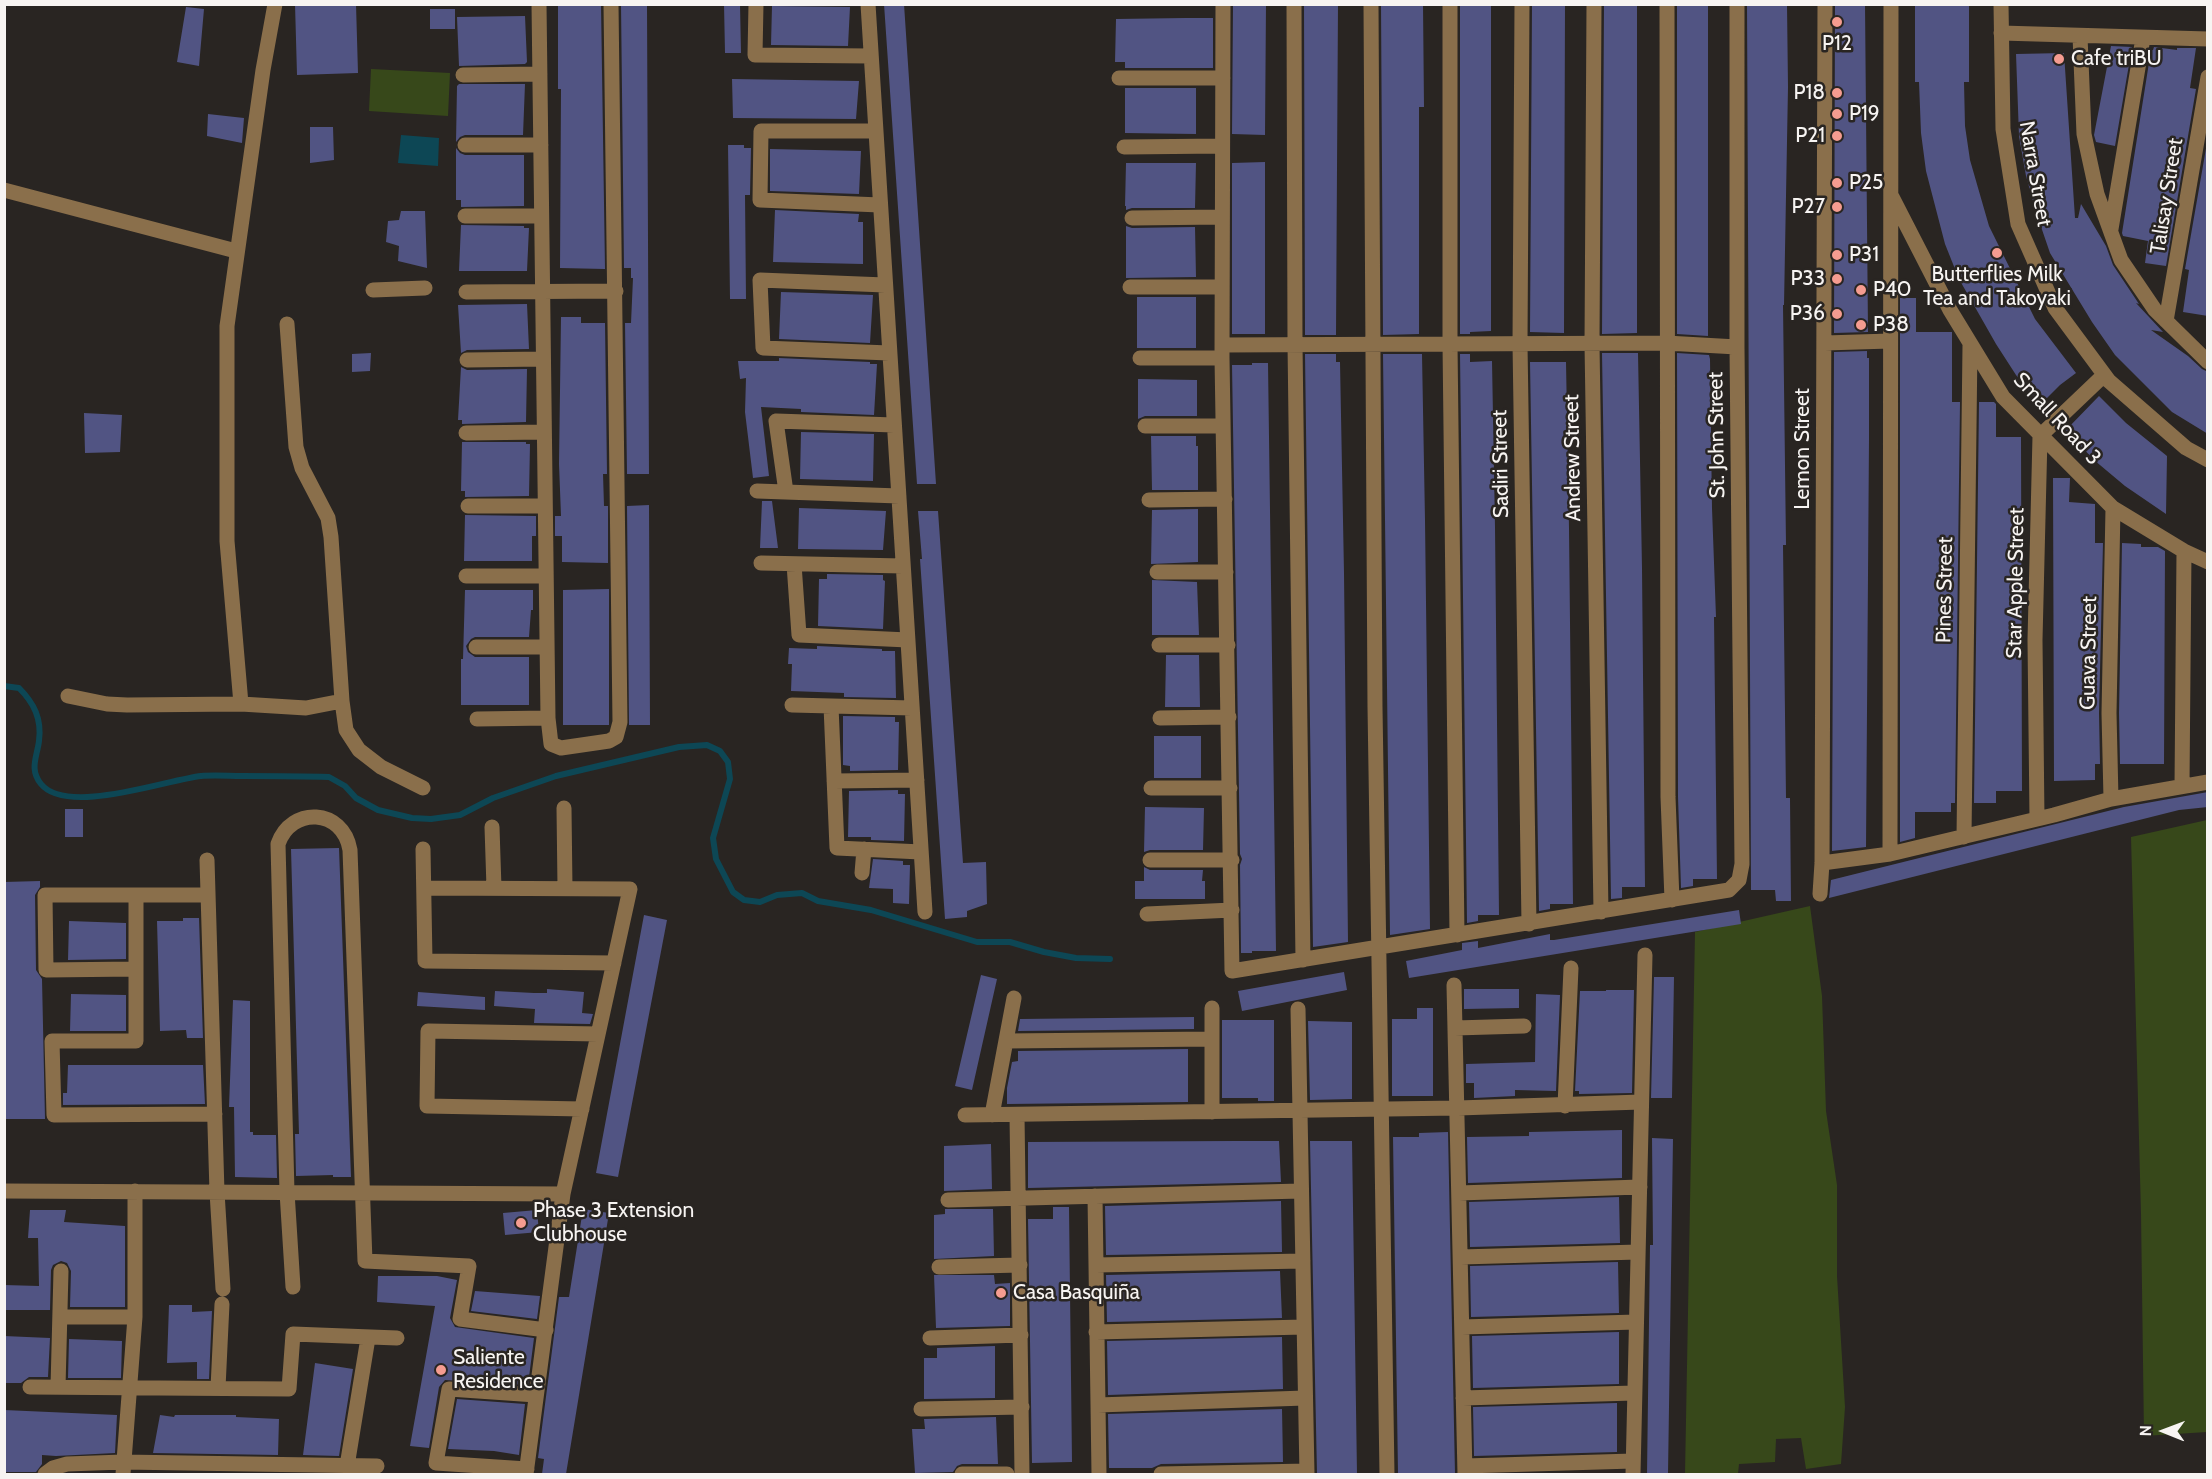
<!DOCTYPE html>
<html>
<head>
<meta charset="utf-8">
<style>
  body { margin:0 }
  #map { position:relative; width:2212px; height:1479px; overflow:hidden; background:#292522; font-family:Cabin,sans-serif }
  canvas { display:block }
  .frame { position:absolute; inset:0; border:6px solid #f7f4f2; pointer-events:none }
  .north { position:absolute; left:2134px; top:1401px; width:60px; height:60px; -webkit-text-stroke:4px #292522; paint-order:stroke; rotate:271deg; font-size:16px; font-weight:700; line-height:24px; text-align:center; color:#f7f4f2 }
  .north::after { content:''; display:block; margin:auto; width:21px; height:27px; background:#f7f4f2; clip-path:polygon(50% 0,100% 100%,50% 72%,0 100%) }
</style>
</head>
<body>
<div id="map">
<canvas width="2212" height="1479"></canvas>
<div class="frame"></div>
<div class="north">N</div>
</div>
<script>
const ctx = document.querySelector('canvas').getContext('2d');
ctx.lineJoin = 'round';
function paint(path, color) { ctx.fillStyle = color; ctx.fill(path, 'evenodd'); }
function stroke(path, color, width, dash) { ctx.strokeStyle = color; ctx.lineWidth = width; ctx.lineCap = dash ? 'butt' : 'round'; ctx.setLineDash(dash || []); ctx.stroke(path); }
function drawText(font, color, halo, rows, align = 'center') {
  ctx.font = font + ' Cabin,sans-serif'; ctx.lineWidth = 5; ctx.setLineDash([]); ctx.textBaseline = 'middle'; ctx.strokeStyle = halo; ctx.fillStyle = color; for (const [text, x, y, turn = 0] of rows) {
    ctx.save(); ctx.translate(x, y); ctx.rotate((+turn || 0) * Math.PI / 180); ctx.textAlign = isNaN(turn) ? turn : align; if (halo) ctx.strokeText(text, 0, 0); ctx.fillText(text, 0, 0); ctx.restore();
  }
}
paint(new Path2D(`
  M371,69L450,73L448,116L369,111Z
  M2207,820V1432L2144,1436L2141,1214L2131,837Z
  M1810,906L1822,996L1826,1111L1837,1185V1276L1845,1407L1841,1464L1806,1469L1801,1438L1776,1439L1775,1462L1739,1464L1738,1474H1685L1695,932Z`), '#37481a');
paint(new Path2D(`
  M401,135L439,138L438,166L398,163Z`), '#0d4755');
stroke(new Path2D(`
  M4,686L19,688C34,703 42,719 39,741C37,757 29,769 41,784C67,816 166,780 201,776C214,775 229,776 242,776C271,776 300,776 329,777L345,786L356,798L378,810L412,818L431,819L460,815L493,798L556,776L679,747L707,745L720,751L728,762L730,779L713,838L716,859L733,892L744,900L760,902L777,895L802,893L818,901L871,910L977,942H1010L1044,952L1076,958L1110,959`), '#0d4755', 6);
paint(new Path2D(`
  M295,4H356L358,73L297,75Z
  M558,4H601L605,269L560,268L561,89H558Z
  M621,4H647L649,474H627L625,323H631L633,278H631V268H624Z
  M724,4H740L741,53H725Z
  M884,4H904L936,484H917Z
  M1233,4H1266L1265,135L1232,134Z
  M1304,4H1338L1336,335H1305Z
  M1381,4H1423L1424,107H1419V334L1383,335Z
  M1460,4H1491V331L1470,332V334H1460Z
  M1532,4H1565L1564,333L1530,332Z
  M1604,4H1637V333L1602,334Z
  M1677,4H1708V336L1677,334Z
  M1747,4H1787L1788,87L1784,305H1783L1786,545H1783L1786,798H1790L1791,901H1776L1775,890H1751Z
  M1835,4H1865L1868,332L1834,333Z
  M1915,4H1969V82H1964L1965,126L1970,160L1989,226L2035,319L2076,373L2060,385L2040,405L2016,375L1996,344L1959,279L1945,244L1926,171L1921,133L1919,82H1915Z
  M772,6L850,7L848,46L771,45Z
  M186,7L204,9L199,66L177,62Z
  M430,9H455V29H430Z
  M525,16L527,62L525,64L459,66L457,17Z
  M1185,18H1213V68H1125V62H1115L1116,19Z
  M2111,46L2132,47L2115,146L2096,142L2094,135Z
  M2154,47L2177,50V48H2196L2190,88L2196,89L2166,266L2145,263L2148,241L2123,236L2122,233L2151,50H2153Z
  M2064,53L2075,218H2078L2081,204L2106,246L2113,265L2139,304L2136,303L2163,332L2151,330L2188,356L2202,369L2208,372V434L2172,412L2115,355L2092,322L2050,253L2037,215L2026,176L2019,136L2016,54Z
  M732,79L859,81L856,119L733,118Z
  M459,84H525L523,135H465L460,137L456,142L457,86Z
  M1125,88H1196V134L1125,133Z
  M208,114L244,118L242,143L207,136Z
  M310,127H333L334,160L310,163Z
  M2208,137V316L2183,312L2189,270L2185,269Z
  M728,145H744V148H751L750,195H745L746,299H730Z
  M456,148L460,153L465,155H524V206L461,207V200H456Z
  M770,149L861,151L859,194L770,191Z
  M1265,162V334H1232V163Z
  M1126,163H1196L1195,208H1132L1126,210V206H1125Z
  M775,210L859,214L858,222H863V264L773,262Z
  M401,211H425L427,268L398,261L399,246L386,242L388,221L399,220Z
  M461,225L524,226V228H529L527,271H459Z
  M1126,226L1132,228L1195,227L1196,277L1126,278Z
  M781,292L873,295L870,343L779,339Z
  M1137,297H1196V348H1137Z
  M1900,298H1916V332H1952V402H1960L1955,803H1951V812H1915V838L1900,842Z
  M527,304L529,349L467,350L461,353L458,305Z
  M561,317H581V323H605L607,474H603L604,506H608V563L562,562V536H555V516H561L559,464Z
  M1867,351V358H1869V439L1866,847L1832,851L1834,352Z
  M371,353L370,371L352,372V354Z
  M1602,353H1638L1642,568L1645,887H1622V898L1611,899Z
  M1677,353L1709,355L1710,359L1712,508L1716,617H1714L1717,879H1693V886L1681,888L1678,797Z
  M1305,354H1336V362H1340L1344,573L1348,942L1313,947Z
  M1383,354H1422L1425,520L1430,929L1390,935Z
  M1460,354H1470V362L1492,361L1495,527L1499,915H1478V921L1467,923Z
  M779,358L870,362V364H877L874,415L801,412V409L761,407L769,476L753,478L745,412L746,378L740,379L738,361H779Z
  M1530,362H1566L1569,528L1573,904H1550V909L1539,911Z
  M1252,363H1268L1276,951H1252V953H1241L1240,865L1242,859L1240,854L1232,365H1252Z
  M461,367L467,370L527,369L526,422L462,424V420H458Z
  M1138,379L1197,380V416H1145L1138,419Z
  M2099,396L2126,423L2167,456L2166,514L2125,486L2094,460L2066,430Z
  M1979,402H1994L1996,404V437H2021L2022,791H1996V803H1974Z
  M84,413L122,415L120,452L85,453Z
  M801,432L874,434L873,481L800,479Z
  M1151,436H1196V446H1198V490H1152Z
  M462,442H526V444H530L529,496L465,497V491H461Z
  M2053,478H2070L2069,502L2095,504V543H2103L2099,713L2100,764H2095V780L2054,781Z
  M762,501H772L778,548H760Z
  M649,505L650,725H629L627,506Z
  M799,508L886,511L883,550L798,549Z
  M1198,509V562L1151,564L1152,510Z
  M918,511H938L963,863L986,862L987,904L967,911V917L945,919L920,559H922Z
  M465,515L536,516V536H532V561H464Z
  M2122,543L2141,544V547H2158L2165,551L2164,764H2120L2119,713Z
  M827,574L883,575V580L885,581L883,629L818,626L819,579H827Z
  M1152,580L1197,582L1199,635H1152Z
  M609,589V725H563V590Z
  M465,590H533V610H531L529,637H475L471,639L466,646L468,652L475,657H529V705H461V659H463Z
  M817,646L882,649V651H895L896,698L844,697V693L791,691L792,664H788L789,648L817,649Z
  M1166,655H1199L1200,707H1165Z
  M843,716L895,717V722H899L898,770L850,771V766L843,765Z
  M1154,736H1201V778H1154Z
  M898,790V794H905L904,841L871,840V837H848L849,791Z
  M2208,792V807L2179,810L1829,898L1831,880L2124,807Z
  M1145,807L1204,808L1203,850H1150L1144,852Z
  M65,809H83V837H65Z
  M339,848L351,1177H333V1175L296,1176L295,1134H299L291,849Z
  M873,859L903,861V865H910L909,904L893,903V889L869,888Z
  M1144,867L1150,870H1203L1202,881H1205V899H1135V881H1144Z
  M40,881V887L35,895L36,970L42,979L45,1119H4V882Z
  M1739,910L1741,924L1409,978L1406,961L1462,950V943L1478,941V948L1550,934V940H1554Z
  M644,915L667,920L618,1177L596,1173Z
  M183,918H199L203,1038H187L186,1030L160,1031L157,921H183Z
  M69,921L126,923V959L68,960Z
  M1344,972L1347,990L1242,1011L1238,991Z
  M981,975L997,979L972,1090L955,1086Z
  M1654,977H1674L1672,1098H1651Z
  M547,989L584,992L582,1013L593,1014L590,1024L534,1023L535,1009L494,1006L495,991L534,993H547Z
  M1464,989H1519V1008L1464,1009Z
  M1606,990H1634L1632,1093L1579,1094V1091H1575L1580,991H1606Z
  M418,992L485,997V1010L417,1006Z
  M71,994L126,995V1031H70Z
  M1536,994L1560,995L1556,1091L1515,1090V1096L1474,1098V1083H1466V1064L1535,1062Z
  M233,1000L250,1001V1132H253V1135H276L277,1178L235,1177L234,1107H229Z
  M1417,1008H1433V1096H1392V1019H1417Z
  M1194,1017V1029L1018,1031L1020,1019Z
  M1222,1020H1274V1101H1258V1098H1222Z
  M1308,1021L1352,1022V1099L1310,1100Z
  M1188,1049V1102L1007,1104V1088L1012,1062L1018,1061V1051Z
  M68,1065H203L205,1104L63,1105V1093H67Z
  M1622,1130V1178L1468,1183L1467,1137L1529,1136V1132Z
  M1448,1132L1455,1474H1398L1393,1137H1419V1133Z
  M1652,1138L1673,1139L1668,1474H1647L1650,1245H1653Z
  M1233,1141H1279L1281,1182L1028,1188V1142Z
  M1310,1141H1352L1357,1474H1317Z
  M991,1144L992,1189L944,1191V1146Z
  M1619,1197L1620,1243L1470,1247L1469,1202Z
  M1281,1201L1282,1252L1106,1255L1105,1206Z
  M1053,1207H1069L1072,1462L1032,1463L1028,1219H1053Z
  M583,1209L609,1213L566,1474H542L544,1459L538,1458L559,1297H569Z
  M945,1209H993L994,1256L934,1259V1215L945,1214Z
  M30,1210H66L64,1222L125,1226V1307H70L71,1271L67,1263L61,1261L53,1265L51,1270L50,1310H4V1285L39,1286L38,1238H28Z
  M537,1210L539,1232L505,1235L503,1213Z
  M1618,1262L1619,1313L1471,1317L1470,1266Z
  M1280,1271L1282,1318L1107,1322L1106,1275Z
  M934,1275H994L995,1284L1010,1283V1326L936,1328Z
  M378,1276H437L457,1280L450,1318L455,1327L534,1338L528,1385L445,1380L439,1387L429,1448L410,1446L435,1306L377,1302Z
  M475,1291L540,1296L537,1319L471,1311Z
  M169,1305H192V1312L212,1311L209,1379H197V1362L167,1363Z
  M1619,1332V1384L1473,1388L1472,1336Z
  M4,1336L50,1338L48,1377H29L21,1383H4Z
  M1282,1337L1283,1389L1108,1395L1107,1341Z
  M69,1339L122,1341L121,1378H68Z
  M995,1346V1398L924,1399V1358H937V1348Z
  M315,1363L353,1369L339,1456L303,1455Z
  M457,1399L525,1404L519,1455L494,1451L448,1449Z
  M1617,1403V1452L1474,1456L1473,1407Z
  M1282,1409L1283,1462L1161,1464L1152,1468H1109L1108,1414Z
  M4,1410L117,1415L115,1453L56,1456L42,1455V1464L36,1472H4Z
  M160,1415L174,1417L175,1415H236V1417L279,1419L278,1455L153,1453Z
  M996,1417L998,1464H962L957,1466L953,1472L915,1473L912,1429H925L924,1419Z`), '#515483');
stroke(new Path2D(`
  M539,4L548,718L551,744L561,748L609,741L616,737L620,722L611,4
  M756,4L755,55L871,56
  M868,4L925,912
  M1223,4L1222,358L1232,971L1729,890L1739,880L1742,864L1737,347V4
  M1294,4L1295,344L1303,960
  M1371,4L1375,707L1387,1474
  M1450,4V344L1457,935
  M1522,4L1520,344L1529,924
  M1594,4L1592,344L1601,912
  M1667,4L1668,797L1672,900
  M2001,4L2003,129L2018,224L2055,308L2109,381L2186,448L2208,460
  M2001,33L2208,39
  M2080,36L2084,134L2097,194L2121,260L2155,310L2208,362
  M463,75L540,74
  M1119,78H1223
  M875,131H761L760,200L880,205
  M465,145H541
  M1124,147L1222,146
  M4,190L236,251
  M1892,197L1950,310L2003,397L2113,508L2184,551L2208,562
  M465,216H541
  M1132,218L1222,217
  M2111,229L2143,38
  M885,285L760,280L763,348L889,353
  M1130,287H1222
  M373,290L425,288
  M466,292L616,291
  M2166,321L2208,77
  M287,324L296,447L302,468L328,518L331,537L342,701L346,730L359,750L381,767L423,788
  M1825,343L1890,341
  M1222,345L1666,343L1737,347
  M1140,358H1222
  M467,360L543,359
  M1145,426H1223
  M466,433L544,432
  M757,491L899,496
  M786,492L776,421L894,425
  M1149,500L1225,499
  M468,506H545
  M761,563L903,566
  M794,564L799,635L908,640
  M1157,572H1226
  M466,576H546
  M1159,645H1228
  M476,647H546
  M68,696L107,704L127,705L241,704L306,708L342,701
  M241,704L227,541V326L263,70L275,4
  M792,705L912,708
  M831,706L837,848L921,852
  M1160,718L1229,717
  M477,719L548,718
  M834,781L917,780
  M2182,786L2184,551
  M1151,788H1230
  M2111,799L2109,713L2113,508
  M564,808L565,888
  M2037,819L2035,640L2040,436L2104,375
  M492,827L494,888
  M1964,837L1970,345
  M423,849L425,961L614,963
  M1890,854L1891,4
  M207,860L217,1192L223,1289
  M1150,860H1232
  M1822,863L1890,854L2054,815L2111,799L2208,782
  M862,873L864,849
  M424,888L630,889L563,1194L526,1474
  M1820,894L1822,863L1825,4
  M136,895V1041H52L54,1115L215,1114
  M1147,914L1232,910
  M136,969L46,970L45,895H208
  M1454,985L1465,1474
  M1212,1008V1112
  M1298,1009L1307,1474
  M1455,1028L1524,1026
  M1006,1041L1212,1039
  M1565,1106L1571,968
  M582,1109L427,1106L428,1031L598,1034
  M965,1115L1458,1108L1641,1102
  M992,1115L1014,998
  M1017,1115L1022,1474
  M4,1191L563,1194
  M1459,1193L1640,1187
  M1095,1196L1099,1474
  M948,1200L1301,1191
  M1461,1257L1638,1252
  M1096,1265L1303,1261
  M939,1267L1020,1265
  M293,1287L287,1192L278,844C291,806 343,808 350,850L365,1261L469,1266L460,1319L546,1330
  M61,1317H135
  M1462,1327L1636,1322
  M1096,1332L1304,1327
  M930,1338L1021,1335
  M30,1387L289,1389L293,1334L397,1338
  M58,1387L61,1271
  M218,1388L222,1304
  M1463,1398L1634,1393
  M1098,1405L1305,1398
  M921,1409L1022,1407
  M347,1466L368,1338
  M1465,1466L1633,1461
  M527,1469L436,1463L449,1389L536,1395
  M45,1474L53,1468L67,1464L123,1462L377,1466
  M123,1474L135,1317V1191
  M962,1474H1007
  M1161,1474L1307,1471
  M1633,1474L1645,955`), '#8a6f4b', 15);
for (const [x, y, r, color] of [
  [1837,22,6,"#f59c90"],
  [2059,59,6,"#f59c90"],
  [1837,93,6,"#f59c90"],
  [1837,114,6,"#f59c90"],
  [1837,136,6,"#f59c90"],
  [1837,183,6,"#f59c90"],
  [1837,207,6,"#f59c90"],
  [1997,253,6,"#f59c90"],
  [1837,255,6,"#f59c90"],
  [1837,279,6,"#f59c90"],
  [1861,290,6,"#f59c90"],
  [1837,314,6,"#f59c90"],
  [1861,325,6,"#f59c90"],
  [521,1223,6,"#f59c90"],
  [1001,1293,6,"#f59c90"],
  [441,1370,6,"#f59c90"]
]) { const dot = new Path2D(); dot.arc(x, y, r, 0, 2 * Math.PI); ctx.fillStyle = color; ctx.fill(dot); stroke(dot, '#292522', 2); }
drawText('21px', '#f7f4f2', '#292522', [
  ["P12",1837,44,"center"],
  ["Cafe triBU",2071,59],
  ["P18",1825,93,"right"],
  ["P19",1849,114],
  ["P21",1825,136,"right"],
  ["P25",1849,183],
  ["P27",1825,207,"right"],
  ["P31",1849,255],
  ["Butterflies Milk",1997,275,"center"],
  ["Tea and Takoyaki",1997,299,"center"],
  ["P33",1825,279,"right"],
  ["P40",1873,290],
  ["P36",1825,314,"right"],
  ["P38",1873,325],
  ["Phase 3 Extension",533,1211],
  ["Clubhouse",533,1235],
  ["Casa Basquiña",1013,1293],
  ["Saliente",453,1358],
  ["Residence",453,1382]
], 'left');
drawText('21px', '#f7f4f2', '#292522', [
  ["Narra Street",2035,174,80],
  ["Talisay Street",2167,196,-81],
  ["Small Road 3",2057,419,47],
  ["St. John Street",1717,435,-91],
  ["Lemon Street",1803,449,-90],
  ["Andrew Street",1573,458,-91],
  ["Sadiri Street",1501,464,-91],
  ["Star Apple Street",2016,583,-89],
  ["Pines Street",1945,590,-89],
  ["Guava Street",2089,653,-89]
]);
</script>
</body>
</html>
